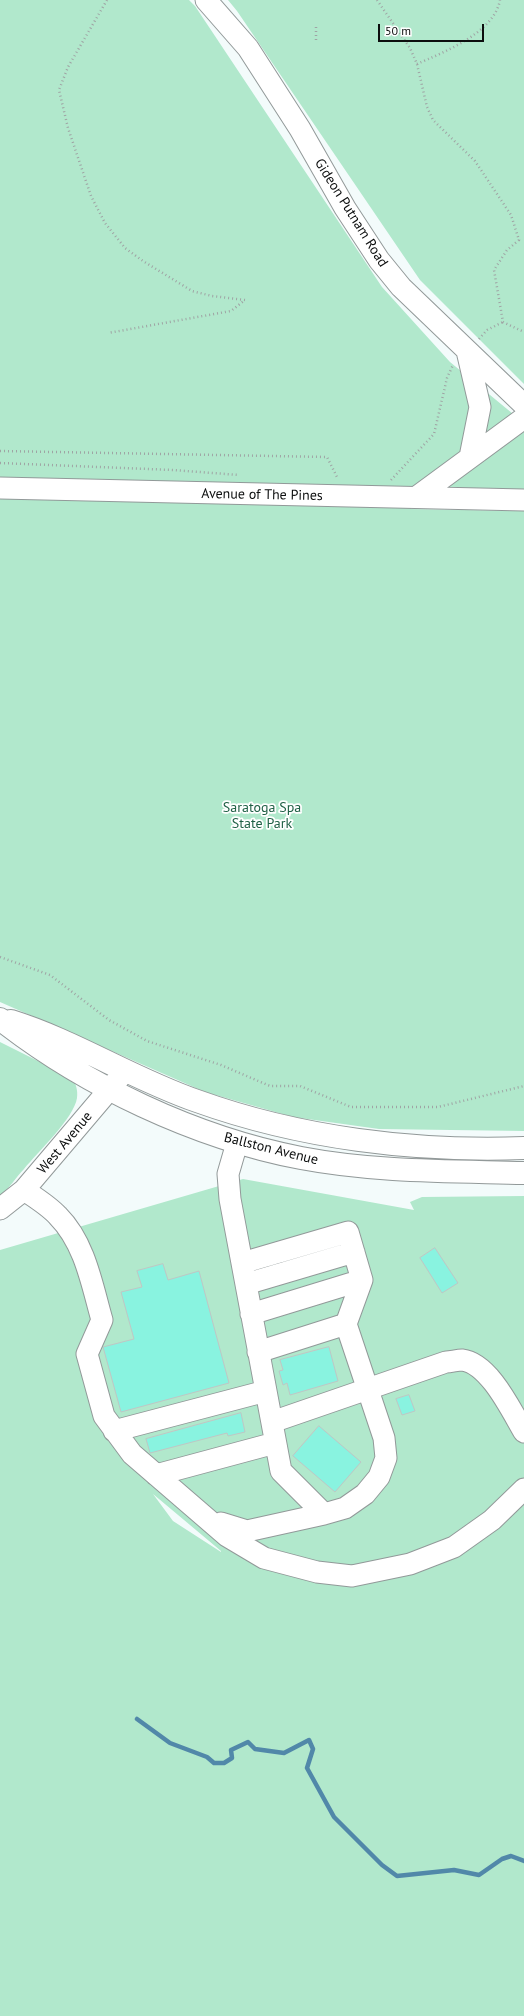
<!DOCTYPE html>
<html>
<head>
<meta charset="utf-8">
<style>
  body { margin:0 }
  #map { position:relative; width:524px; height:2016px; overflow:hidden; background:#f3fbfb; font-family:"PT Sans",sans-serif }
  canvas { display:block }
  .scale { position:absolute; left:378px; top:24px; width:106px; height:18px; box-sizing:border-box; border:2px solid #0c0e0e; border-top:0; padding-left:5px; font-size:12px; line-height:14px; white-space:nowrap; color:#0c0e0e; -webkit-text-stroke:3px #fff; paint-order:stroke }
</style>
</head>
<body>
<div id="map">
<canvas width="524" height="2016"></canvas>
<div class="scale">50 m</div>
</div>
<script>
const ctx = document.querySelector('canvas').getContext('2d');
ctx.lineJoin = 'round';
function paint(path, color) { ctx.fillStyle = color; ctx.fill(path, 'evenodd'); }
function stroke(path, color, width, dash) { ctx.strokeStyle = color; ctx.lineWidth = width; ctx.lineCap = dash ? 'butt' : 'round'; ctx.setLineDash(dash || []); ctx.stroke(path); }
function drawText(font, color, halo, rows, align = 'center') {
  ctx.font = font + ' "PT Sans",sans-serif'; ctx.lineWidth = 3.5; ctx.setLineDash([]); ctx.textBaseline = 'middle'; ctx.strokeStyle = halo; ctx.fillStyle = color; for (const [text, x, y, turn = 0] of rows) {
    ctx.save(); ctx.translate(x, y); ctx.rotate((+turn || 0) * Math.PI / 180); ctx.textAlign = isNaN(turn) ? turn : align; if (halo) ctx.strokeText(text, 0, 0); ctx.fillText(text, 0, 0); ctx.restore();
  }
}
paint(new Path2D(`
  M0,0H189L195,6L382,287L450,362L524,423V493L407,488L411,509L524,511V1131L379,1129L293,1117L205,1092L0,1002Z
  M228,0H524V384L420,280L237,11Z
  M0,1042L72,1078C76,1084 78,1090 77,1098C74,1118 38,1152 24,1169C15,1178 10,1188 0,1196Z
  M243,1179L414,1210L410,1202L422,1197L524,1196V2016H0V1250ZM153,1494L221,1551V1552L173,1521Z`), '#b1e8cc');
stroke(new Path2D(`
  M137,1719L170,1743L207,1757L214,1763H224L232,1758L231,1750L248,1742L255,1749L284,1753L309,1740L313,1749L307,1768L334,1817L382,1865L397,1876L454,1870L479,1875L502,1859L511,1856L524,1861`), '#5188a9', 4.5);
const building = new Path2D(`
  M435,1248L458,1283L442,1293L420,1258Z
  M163,1264L168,1280L199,1271L229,1383L121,1412L103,1347L134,1339L121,1292L142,1287L137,1271Z
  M329,1347L338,1381L290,1395L287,1383L283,1385L279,1371L283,1370L280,1360Z
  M409,1395L415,1411L402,1415L396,1399Z
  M241,1413L245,1432L228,1436L227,1433L150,1453L146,1439Z
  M319,1426L361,1462L335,1492L293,1456Z`);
paint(building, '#89f3e0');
stroke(building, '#bfc7c5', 1);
const minor = new Path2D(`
  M206,0L248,48L300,129L345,208L379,260L401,287L524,405
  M467,351L480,407L470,457
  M0,488L524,500
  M418,496L524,418
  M237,1143L228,1174L230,1199L281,1471L324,1514L345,1508L365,1494L379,1477L386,1458L384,1438L346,1324L362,1280L348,1232L242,1263
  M24,1190C36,1198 49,1206 58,1216C85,1243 92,1285 102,1320L87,1354L104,1416L132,1454L227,1536L264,1558L317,1572L352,1576L410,1564L454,1547L492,1520L524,1489
  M0,1209L24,1190L125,1071
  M246,1284L354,1252
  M251,1314L362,1280
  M258,1352L346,1324
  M272,1422L446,1362C451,1362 457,1360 462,1360C489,1363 511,1410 524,1432
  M114,1431L266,1391
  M156,1475L275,1443
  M221,1523L247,1531L324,1514`);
const highway = new Path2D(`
  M0,1019C84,1085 196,1138 301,1158C374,1172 450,1171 524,1173
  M11,1021C75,1041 133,1079 197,1101C300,1138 414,1152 524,1148`);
stroke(minor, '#929999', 23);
stroke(highway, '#929999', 24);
stroke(new Path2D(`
  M107,0L68,67L59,90L68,128L91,196L105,223L125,248L143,261L192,291L212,296L245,300L231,311L108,333
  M377,0L410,48L417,64L427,107L433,120L475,161L511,215L519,240L507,250L494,270L503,322L524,332
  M316,27V41
  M417,64C444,52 494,33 500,0
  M479,339L487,330L503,322
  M0,451L327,457L338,479
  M0,463L173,470L239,475
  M391,480L434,434L447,378L453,365
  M0,957L50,975L109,1020L147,1041L221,1065L270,1086H300L351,1107H438L524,1086`), '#9fa4a4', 2.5, [1, 3]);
stroke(minor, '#fff', 21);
stroke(highway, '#fff', 22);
drawText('14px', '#0c0e0e', '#fff', [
  ["Gideon Putnam Road",351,213,58],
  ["Avenue of The Pines",262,495,1],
  ["West Avenue",65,1143,-50],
  ["Ballston Avenue",271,1149,14]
]);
drawText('14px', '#206146', '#fff', [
  ["Saratoga Spa",262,808],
  ["State Park",262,824]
]);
</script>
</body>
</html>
